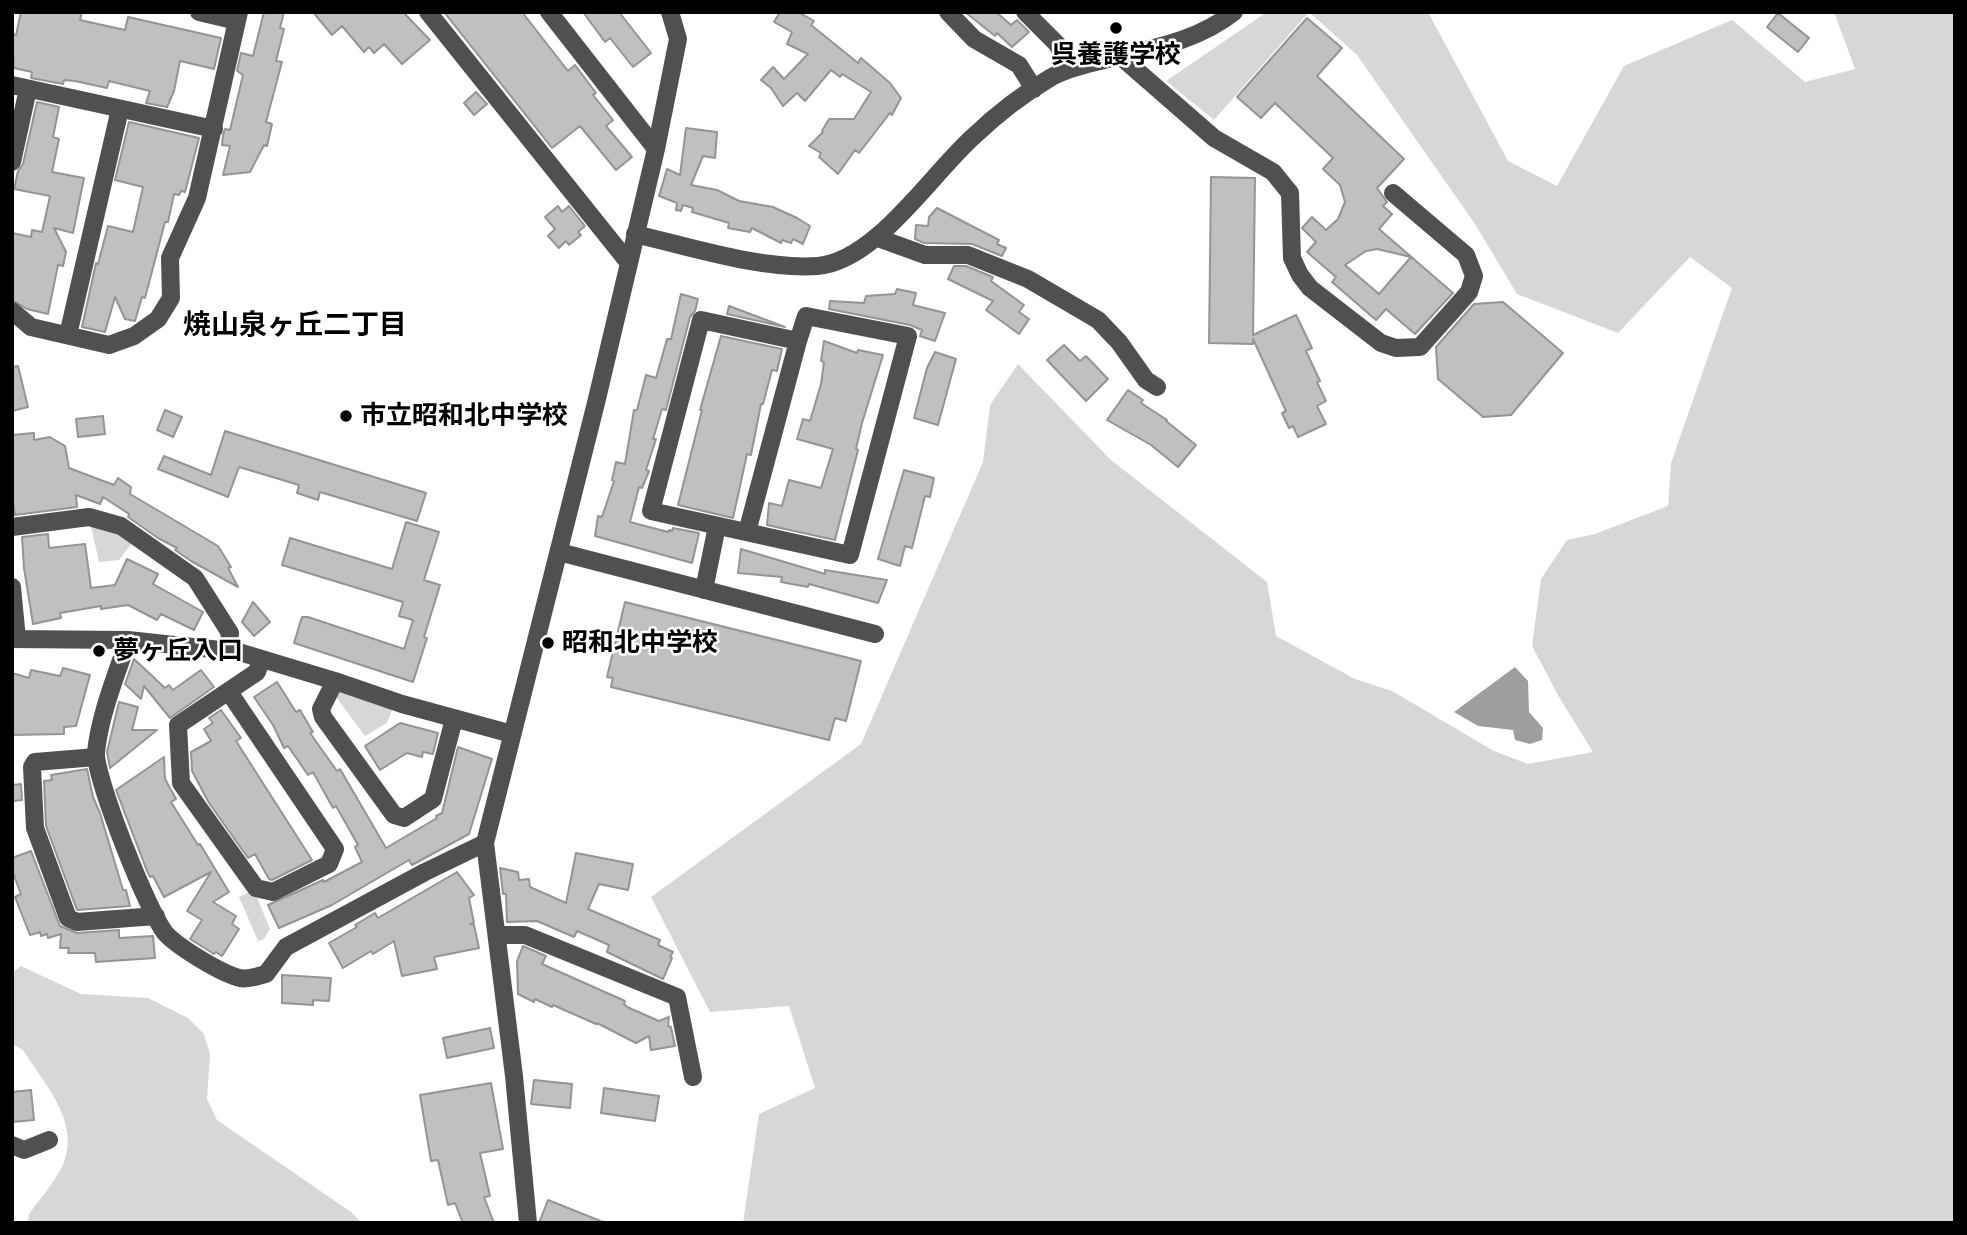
<!DOCTYPE html>
<html>
<head>
<meta charset="utf-8">
<style>
  body { margin:0 }
  #map { position:relative; width:1967px; height:1235px; overflow:hidden; background:#fff; font-family:Mulish,sans-serif }
  canvas { display:block }
  .frame { position:absolute; inset:0; border:14px solid #000; pointer-events:none }
</style>
</head>
<body>
<div id="map">
<canvas width="1967" height="1235"></canvas>
<div class="frame"></div>
</div>
<script>
const ctx = document.querySelector('canvas').getContext('2d');
ctx.lineJoin = 'round';
function paint(path, color) { ctx.fillStyle = color; ctx.fill(path, 'evenodd'); }
function stroke(path, color, width, dash) { ctx.strokeStyle = color; ctx.lineWidth = width; ctx.lineCap = dash ? 'butt' : 'round'; ctx.setLineDash(dash || []); ctx.stroke(path); }
function drawText(font, color, halo, rows, align = 'center') {
  ctx.font = font + ' Mulish,"Noto Sans JP",sans-serif'; ctx.lineWidth = 5; ctx.setLineDash([]); ctx.textBaseline = 'middle'; ctx.strokeStyle = halo; ctx.fillStyle = color; for (const [text, x, y, turn = 0] of rows) {
    ctx.save(); ctx.translate(x, y); ctx.rotate((+turn || 0) * Math.PI / 180); ctx.textAlign = isNaN(turn) ? turn : align; if (halo) ctx.strokeText(text, 0, 0); ctx.fillText(text, 0, 0); ctx.restore();
  }
}
paint(new Path2D(`
  M1267,12H1309L1214,120L1166,81Z
  M1309,12H1428L1508,161L1557,186L1624,66L1732,20L1805,82L1855,69L1834,12H1955V1223H743L759,1114L815,1088L789,1006L710,1012L651,897L861,744L983,462L990,405L1018,364L1111,460L1267,582L1276,636L1355,679L1392,691L1494,751L1528,764L1593,752L1559,697L1532,646L1541,579L1567,540L1595,534L1668,506L1671,463L1732,288L1690,257L1618,333L1517,294L1475,224L1357,55Z
  M90,522L135,539L119,560L99,562Z
  M343,687L394,705L387,723L365,736L336,697Z
  M254,890L270,929L264,939L258,941L239,897Z
  M21,966L81,994L148,998L188,1018L204,1034L210,1054L207,1099L217,1120L351,1212L362,1223H28L29,1214C40,1199 60,1176 65,1159C78,1119 43,1082 23,1050L12,1044V973Z`), '#d7d7d7');
paint(new Path2D(`
  M1515,667L1528,681L1529,712L1543,728L1542,740L1530,744L1515,740L1513,730L1478,726L1454,712Z`), '#9e9e9e');
const building = new Path2D(`
  M21,12H82L80,20L125,30L128,17L221,38L214,69L180,61L174,91L167,107L146,103L150,91L109,81L107,88L75,81L64,80L63,84L31,78L32,72L14,68L12,34L16,35Z
  M264,12H284L280,28L284,29L276,61L282,62L266,122L272,124L267,146L264,145L250,172L223,175L230,146L222,145L223,135L225,129L230,130L243,75L237,71L241,53L253,56Z
  M313,12H403L430,40L402,64L384,44L374,53L369,47L364,52L342,26L332,35Z
  M444,12H522L568,71L575,65L596,93L593,95L613,120L606,126L632,157L616,170L580,126L552,148Z
  M583,12H619L651,53L633,67L610,38L605,42Z
  M780,12H798L814,21L811,25L858,63L861,58L890,83L901,98L892,115L890,113L859,153L855,150L838,174L819,157L821,153L809,146L823,132L822,131L829,119H854L871,92L842,74L840,77L831,70L805,101L797,93L783,106L771,88L761,80L773,67L784,79L808,54L787,44L792,32L774,22Z
  M965,12H996L1011,25L1017,20L1029,32L1012,47L997,33L995,36Z
  M1778,13L1809,38L1798,52L1767,27Z
  M1307,18L1342,48L1317,76L1404,159L1377,188L1387,202L1383,206L1392,214L1379,229L1453,293L1415,334L1386,309L1376,320L1332,282L1336,277L1307,252L1316,242L1302,228L1312,217L1326,230L1338,219L1345,202L1340,185L1323,169L1333,158L1275,103L1261,118L1237,97ZM1377,249L1411,257L1379,294L1345,265L1366,251Z
  M476,92L487,104L474,115L464,103Z
  M37,102L59,107L53,137L59,139L52,172L84,178L73,233L54,228L66,252L63,266L58,265L48,314L27,309L12,300V233L31,237L32,230L42,232L50,196L14,189L18,171L23,164Z
  M129,122L199,138L185,192L181,191L179,195L174,194L168,222H165L145,298L142,297L135,321L125,319L115,297L105,332L82,327L96,263L98,264L108,226L133,232L143,187L115,180Z
  M686,128L717,132L715,158L703,156L691,185L717,190L739,201L773,207L797,218L810,226L803,244L793,239L791,243L782,240L781,243L752,228L750,232L728,228L729,223L692,212L693,208L683,205L681,211L676,210L677,203L659,196L667,169L680,175Z
  M1211,177L1255,178L1253,335L1296,315L1312,348L1306,351L1320,381L1317,382L1326,401L1317,406L1326,424L1298,437L1293,426L1289,428L1282,413L1286,411L1253,339V344L1209,343Z
  M558,206L562,212L569,206L585,226L578,232L581,235L569,245L566,241L559,248L548,236L555,229L545,217Z
  M937,208L999,240L997,244L1006,248L1002,256L972,244L924,243L915,239L916,225L928,226L929,217Z
  M954,266H966L993,277L991,281L1024,305L1019,312L1029,319L1019,334L986,310L993,301L948,279Z
  M897,289L916,293L913,305L945,313L935,341L920,336L922,330L910,325L829,309L830,301L864,303L866,296L895,294Z
  M681,294L698,299L695,311L690,317L666,410L662,409L653,439H656L646,470L649,471L642,488L639,487L630,522L668,532L669,530L672,531L673,528L699,533L692,563L595,536L598,516L602,517L614,481L612,480L616,462L625,464L634,410H637L646,375L656,378L667,339H671Z
  M1503,302L1563,353L1511,415L1483,417L1438,379L1436,347L1474,304Z
  M729,306L785,327L727,314Z
  M721,336L782,349L777,371L772,370L763,404H761L751,455L747,454L733,518L678,505L702,410H700Z
  M824,341L857,353L858,350L883,355L862,423L856,449L858,450L835,540L767,525L769,503L782,506L789,480L821,488L833,449L797,439L803,419L810,421L821,384L824,362L821,361Z
  M1064,345L1080,361L1086,356L1108,379L1086,401L1047,360Z
  M935,352L956,359L938,425L914,418L927,368Z
  M18,366L28,407L12,411V367Z
  M1128,390L1143,400L1141,403L1167,420L1166,421L1196,445L1178,467L1151,445L1107,420Z
  M165,410L182,417L173,437L157,430Z
  M103,416L105,434L78,437L76,419Z
  M225,431L426,493L417,521L320,492L318,500L297,493L299,485L239,467L228,497L158,469L164,456L211,475Z
  M34,433V440L50,437L65,446L69,468L114,485L118,478L131,487L130,494L218,546L231,567L228,568L238,587L191,561L175,550L177,548L158,538L128,517L129,514L103,497L100,504L76,495L77,507L15,515L12,497V435Z
  M904,470L934,478L930,497L925,496L912,548L905,546L900,566L878,559Z
  M406,522L439,532L424,580L440,585L424,637L427,638L413,682L294,643L302,617H308L404,649L413,620L399,616L403,602L282,565L290,538L392,569Z
  M48,534L49,548L85,544L91,588L115,585L127,559L158,574L153,584L203,612L194,630L161,614L157,620L128,605L101,609V606L60,613L61,618L33,624L24,568L22,537Z
  M741,549L825,574V570L887,580L878,603L809,584L808,587L781,582L782,577L738,573Z
  M253,602L270,622L254,636L242,622Z
  M625,602L861,661L846,721L835,718L829,740L611,687L613,678L607,677Z
  M134,659L165,688L169,685L173,690L201,670L214,687L170,718L144,686L141,699L125,684Z
  M63,668L90,675L76,726L64,727V734L12,735V673L29,678L31,670L60,676Z
  M277,682L296,712L300,710L313,732L310,733L337,771L340,769L386,848L437,818L436,816L442,813L458,747L492,759L469,834L412,865L409,860L332,905L279,928L268,905L323,880L324,882L362,862L355,847L358,845L336,806L333,808L313,772L308,775L288,746L284,748L273,725L254,697Z
  M119,702L138,707L132,730H157L110,768L107,752Z
  M221,710L241,738L236,741L312,860L272,880L269,879L255,854L248,858L209,803L192,771L191,752L211,741L204,729L213,723L209,718Z
  M400,723L438,733L433,754L423,752L422,757L407,753L380,770L365,746Z
  M164,757L165,779L176,799L171,802L198,845L200,844L229,892L213,902L236,916L232,924L239,929L222,956L216,952L214,954L190,939L202,920L187,911L211,872L164,897L153,876L150,877L147,871L116,790Z
  M87,769L93,797L100,813L123,890H126L130,906L77,910L46,826L44,781L52,780L51,775Z
  M21,784L22,800L12,801V785Z
  M31,851L60,926L77,933L119,930V938L153,936L155,958L96,962L95,953H68L69,948H60L61,934L48,938L47,934L41,936L40,932L30,935L15,897L21,894L12,870V858Z
  M576,853L633,864L628,890L599,884L588,909L660,940L658,945L673,952L670,957L672,958L663,979L607,952L609,945L577,931L574,937L537,921L507,922L506,894H503L500,868L518,872L519,880L529,879L530,887L566,903Z
  M457,872L474,895L469,898L474,923L470,924L474,925L479,948L434,957L437,969L402,976L394,941L373,954L371,951L343,968L329,943L357,927L355,925L375,913L378,918Z
  M523,946L546,956L542,964L625,1001L624,1004L627,1007L659,1021L669,1017L668,1026L671,1027L675,1046L651,1050L649,1036L636,1043L597,1023L596,1024L553,1005L552,1007L535,999L534,1002L518,994L517,961Z
  M282,975L331,978L329,1001L313,1000V1005L282,1003Z
  M490,1028L494,1048L447,1058L443,1038Z
  M534,1080L572,1084L570,1108L531,1104Z
  M491,1083L503,1149L480,1153L490,1196L484,1197L494,1223H463L455,1203L448,1205L438,1160L431,1161L420,1095Z
  M604,1088L659,1096L655,1121L601,1113Z
  M31,1090L34,1120L12,1122V1092Z
  M548,1200L603,1222L602,1223H539Z`);
paint(building, '#c0c0c0');
stroke(building, '#949494', 2);
stroke(new Path2D(`
  M199,12L237,21
  M428,12L628,262
  M948,12L974,39L1019,65L1034,89
  M1025,12L1057,44L1071,69
  M1120,56L1214,138L1273,172L1290,193L1292,258L1300,275L1310,288L1381,343L1396,348L1420,347L1469,292L1474,276L1466,255L1393,193
  M12,85L214,129
  M656,149L678,39L670,12
  M12,162L28,89
  M635,234C690,247 762,270 818,266C876,261 932,173 974,136C997,114 1023,94 1050,78C1065,69 1084,65 1100,61C1147,49 1195,43 1234,12
  M878,238L925,255H968L1028,279L1098,320L1119,342L1146,380L1157,387
  M12,311L31,327L109,345L134,336L158,319L171,298L170,258L197,198L239,12
  M806,316L908,336L850,555L651,511L701,320L798,341Z
  M68,335L120,109
  M12,527L89,517L121,526L195,578L230,633L228,651
  M747,532L798,341
  M559,552L875,634
  M12,587L17,639
  M704,590L717,526
  M12,639L128,640L239,652L335,681L402,704L512,734
  M128,640C116,676 100,714 96,752C94,776 150,918 167,935C180,948 222,974 240,978C248,980 258,976 266,974L286,947L425,872L485,843
  M335,681L321,709L323,717L394,815L404,818L433,799L454,719
  M229,692L335,849L329,864L273,892L256,888L181,783L178,725L257,672L261,660
  M96,757L35,762L32,767L35,828L68,918L77,922L156,916
  M497,935H525L677,997L693,1077
  M12,1145L24,1150L49,1140
  M528,1223L514,1076L485,843L596,403L656,149L549,12`), '#505050', 18);
for (const [x, y, r, color] of [
  [1116,28,7,"#000"],
  [346,416,7,"#000"],
  [548,643,7,"#000"],
  [99,651,7,"#000"]
]) { const dot = new Path2D(); dot.arc(x, y, r, 0, 2 * Math.PI); ctx.fillStyle = color; ctx.fill(dot); stroke(dot, '#fff', 2.5); }
drawText('bold 26px', '#000', '#fff', [
  ["呉養護学校",1116,55,"center"],
  ["市立昭和北中学校",360,416],
  ["昭和北中学校",562,643],
  ["夢ヶ丘入口",113,651]
], 'left');
drawText('bold 28px', '#000', '#fff', [
  ["焼山泉ヶ丘二丁目",295,326]
]);
</script>
</body>
</html>
